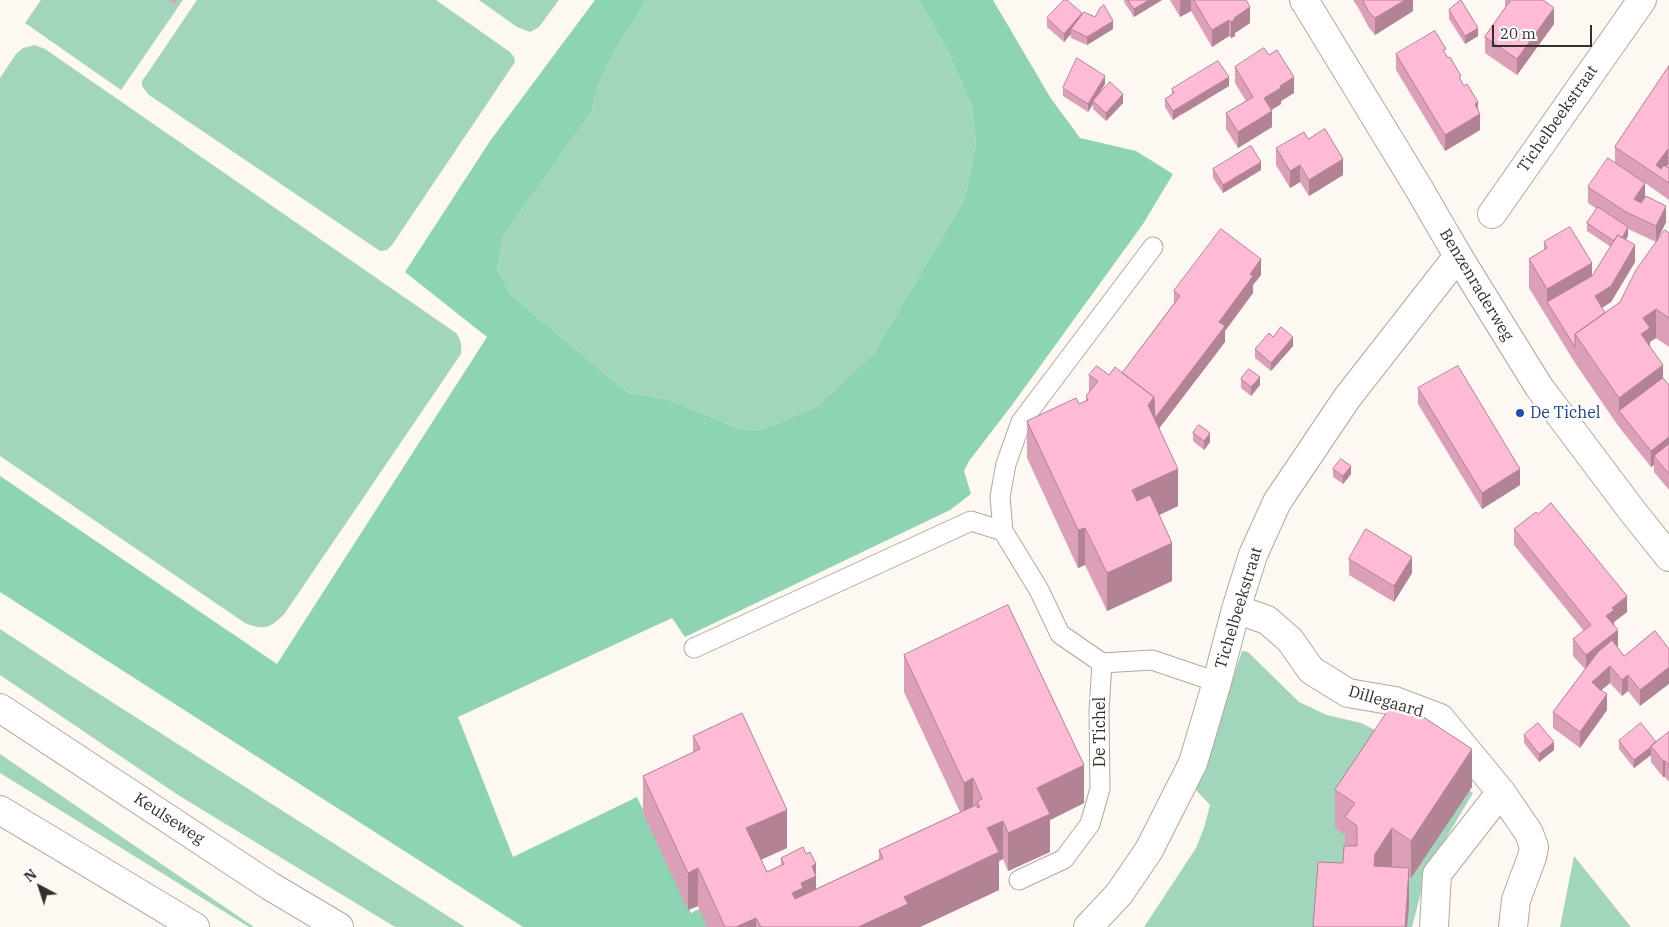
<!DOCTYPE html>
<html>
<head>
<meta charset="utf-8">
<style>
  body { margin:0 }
  #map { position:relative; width:1669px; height:927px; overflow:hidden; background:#fef8f3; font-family:"IBM Plex Serif",serif }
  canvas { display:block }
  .north { position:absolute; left:15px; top:862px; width:50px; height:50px; -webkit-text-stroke:4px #fff; paint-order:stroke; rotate:320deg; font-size:14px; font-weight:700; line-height:20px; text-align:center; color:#352f2b }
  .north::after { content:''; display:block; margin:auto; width:18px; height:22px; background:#352f2b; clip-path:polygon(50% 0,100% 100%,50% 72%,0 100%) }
  .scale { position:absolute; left:1492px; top:25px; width:100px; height:22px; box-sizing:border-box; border:2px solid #352f2b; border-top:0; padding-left:6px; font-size:15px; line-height:18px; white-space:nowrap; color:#352f2b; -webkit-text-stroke:4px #fff; paint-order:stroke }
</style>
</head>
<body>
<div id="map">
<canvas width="1669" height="927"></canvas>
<div class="north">N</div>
<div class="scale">20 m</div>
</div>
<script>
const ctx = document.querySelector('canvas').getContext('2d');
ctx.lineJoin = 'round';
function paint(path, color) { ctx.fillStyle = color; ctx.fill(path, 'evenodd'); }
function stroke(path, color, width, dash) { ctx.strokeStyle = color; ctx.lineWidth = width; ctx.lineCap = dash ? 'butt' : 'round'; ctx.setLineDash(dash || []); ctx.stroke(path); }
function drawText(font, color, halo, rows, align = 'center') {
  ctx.font = font + ' "IBM Plex Serif",serif'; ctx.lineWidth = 5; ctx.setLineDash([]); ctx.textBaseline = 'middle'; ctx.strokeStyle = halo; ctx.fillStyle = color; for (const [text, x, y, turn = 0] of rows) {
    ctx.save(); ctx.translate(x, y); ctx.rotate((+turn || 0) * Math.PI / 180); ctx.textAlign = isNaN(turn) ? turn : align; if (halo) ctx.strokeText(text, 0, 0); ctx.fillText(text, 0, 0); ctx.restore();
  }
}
paint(new Path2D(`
  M41,0H183L121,90L25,23Z
  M197,0H436L510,52L514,57L515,62L392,245L387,250L380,251L149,95L142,86V81L147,74Z
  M479,0H559L539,27L530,32L517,27Z
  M646,0H919L949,54L972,107L976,144L964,200L873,354L816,407L761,430L741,429L669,400L627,392L511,295L497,269L504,235L592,111C598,71 626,34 646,0Z
  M35,45L45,49L456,333C461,340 462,345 461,354L285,613C271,628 265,631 245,623L0,456V78L16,54L23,48Z
  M0,629L82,683L465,927H395L178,795L0,675Z
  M1242,651L1248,652L1299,702L1327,715L1361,723L1381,733L1473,793L1427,870L1412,927H1144L1196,848L1204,828L1210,805L1196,790Z
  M0,754L254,927H249L0,773Z
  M1574,856L1631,927H1560Z`), '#a1d6bc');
paint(new Path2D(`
  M595,0H646C626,34 598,71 592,111L504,235L497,269L511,295L627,392L669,400L741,429L761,430L816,407L873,354L964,200L976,144L972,107L949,54L919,0H993L1050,97L1080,138L1136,151L1173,174L1143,224L1012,405L969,461L964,471L971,494L950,510L685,637L672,618L458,717L513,857L637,797L691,913L705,906L714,927H523L0,592V476L277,664L487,337L405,272L490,141Z`), '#8dd4b2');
const lane = new Path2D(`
  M694,648L971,521L1003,531
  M1102,663L1060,634L1039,590L1003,531L1000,497L1006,464L1021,422L1153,247
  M1019,880L1064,859L1090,824L1100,789L1099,711L1102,663L1152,660L1217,682`);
const street = new Path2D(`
  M1304,0L1418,187L1458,256L1539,387L1633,512L1669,557
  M1492,214L1642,0
  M1236,609L1267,620L1290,640L1311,670L1348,693L1395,701L1440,718L1501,792L1529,833L1534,847L1532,857L1516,900L1513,927
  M1088,927L1119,894L1149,850L1193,763L1217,682L1236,609L1253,555L1277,502L1347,398L1458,256
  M1434,927L1437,874L1501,792`);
const highway = new Path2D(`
  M0,708L270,886L339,927
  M0,810L195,927`);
stroke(lane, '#b6a79c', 21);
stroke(street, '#b6a79c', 30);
stroke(highway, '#b6a79c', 30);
stroke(lane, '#fff', 19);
stroke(street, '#fff', 28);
stroke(highway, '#fff', 28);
paint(new Path2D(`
  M169,0H177L175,4Z
  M1124,0H1162L1134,17L1124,2Z
  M1170,0H1246L1250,23L1235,33V36L1231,38L1229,36L1212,47L1191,11L1180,17Z
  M1353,0H1413V11L1375,35L1369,28L1359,9Z
  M1505,0H1543L1554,24L1517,75L1485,53V37L1505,8Z
  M1449,10L1478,36L1465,44L1449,19Z
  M1082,15L1113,29L1087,45L1071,38V34L1064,42L1047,27V18Z
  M1396,54L1446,55L1461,81L1480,130L1445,151L1396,70Z
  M1669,66V165H1668L1666,167L1668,168L1669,166V200L1645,183V198L1666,222L1657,241L1669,233V347L1656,338L1650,342V346L1663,378L1669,385V490L1654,472V465L1651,467L1619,427L1575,363L1529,288V259L1544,250V242L1592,276L1611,247L1587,231V223L1597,209L1588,203V187L1615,162V147ZM1628,229L1656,242L1620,302L1605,313L1602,308L1611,302L1635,262L1626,240L1628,236Z
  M1235,67L1294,93L1281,101V104L1272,110V127L1238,148L1226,129V113L1246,101L1235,83Z
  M1105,84L1099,94L1123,103L1106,121L1093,109V104L1088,112L1063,96V88Z
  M1229,86L1173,120L1165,107V99L1172,94V89Z
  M1308,139L1343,175L1309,196L1300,182L1290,188L1276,165V148Z
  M1213,169L1261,170L1223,193L1213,178Z
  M1261,275L1253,285V293L1225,331V342L1159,428L1178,506L1159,515L1172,581L1107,611L1085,565L1078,568L1027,458V421L1079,404L1086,401V396L1089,392V375H1109L1122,373L1174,303V291Z
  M1273,337L1293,346L1271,371L1255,358V349Z
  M1241,379L1260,385L1251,396L1241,388Z
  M1418,388L1520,485L1482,509L1418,404Z
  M1193,433L1210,442L1204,450L1193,441Z
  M1333,469L1351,474L1343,484L1333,477Z
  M1514,529L1627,612L1614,622L1618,646L1617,647L1624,656L1655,631L1640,706L1628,691L1622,696L1610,683L1601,690L1607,710L1580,748L1553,728V712L1585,669L1573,656V639L1584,631L1514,545Z
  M1349,559L1412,573L1394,602L1349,575Z
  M904,655L1084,803L1050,820V852L1008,871L1003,859L999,861V890L920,927H707L698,906L688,910L643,813V776L693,752V736L787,848L761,860L767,872L781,865V858L806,854L816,864V889L879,859V850L960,812L904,692Z
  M1669,732V782L1665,777H1663L1651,762V755L1634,768L1619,749V741L1656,742Z
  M1524,735L1554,750L1539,762L1524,743Z
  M1472,787L1411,878L1409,877V906L1407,927H1313L1343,863L1345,846V835L1335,828V790Z`), '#dba0b7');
paint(new Path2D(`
  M1149,0H1162L1134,17V9Z
  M1182,0H1191V11L1180,17V1Z
  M1405,0H1413V11L1375,35V18Z
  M1250,7V23L1235,33V36L1231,38V22L1234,18Z
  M1554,8V24L1517,75V59Z
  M1082,13V22L1071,29V34L1064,42V34Z
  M1229,20V36L1212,47V30Z
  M1113,21V29L1087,45V37Z
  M1478,28V36L1465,44V36Z
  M1105,76V84L1094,102L1093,101V104L1088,112V104Z
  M1229,77V86L1182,114V106Z
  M1294,77V93L1281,101V104L1264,114V98L1280,86Z
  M1123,94V103L1106,121V113Z
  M1478,102V115L1480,114V130L1445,151V135L1475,104Z
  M1182,105V113L1173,120V111Z
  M1272,111V127L1238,148V132Z
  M1668,149V165L1660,177L1656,165Z
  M1343,159V175L1309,196V180Z
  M1261,162V170L1223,193V185Z
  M1300,165V182L1290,188V171Z
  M1645,183V199L1634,215V199Z
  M1666,206V222L1656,243V226Z
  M1628,227V236L1618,252V243Z
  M1635,245V262L1611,302L1595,312V296Z
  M1261,259V275L1253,285V293L1225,331V342L1148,443V405L1219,322L1250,274Z
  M1592,263V292L1547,302V289Z
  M1656,309V338L1650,342V358L1641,334L1643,318Z
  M1293,337V346L1271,371V363Z
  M1663,365V394L1619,411V427V398Z
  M1260,377V385L1251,396V387Z
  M1210,433V442L1204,450V441Z
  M1669,437V453L1654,456V465L1651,467V451Z
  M1351,466V474L1343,484V476Z
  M1178,469V506L1132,528V490Z
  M1520,469V485L1482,509V493Z
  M1085,528V565L1078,568V530Z
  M1172,543V581L1107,611V573Z
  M1412,557V573L1394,602V586Z
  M1627,596V612L1614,622V626L1606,616L1612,608Z
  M1618,630V646L1586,671V655Z
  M1610,666V683L1592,698V682Z
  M1669,667V684L1640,706V690Z
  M1628,675V691L1622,696V680Z
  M1607,694V710L1580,748V732Z
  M1554,742V750L1539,762V754Z
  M1651,747V755L1634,768V760Z
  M1472,749V787L1411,878V841Z
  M1663,761H1665V777H1663Z
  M1084,765V803L1050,820V852L1008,871V833L1037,788Z
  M973,778V816L964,820V783Z
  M787,810V848L746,866V828Z
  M1003,821V859L999,861V890L920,927H858L987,828Z
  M1392,828V866L1375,892L1374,866L1375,854Z
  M816,864V913L803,919L792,893L801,883L812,866Z
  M698,868V906L688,910V873Z
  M1409,868V906L1407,927H1405Z
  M756,918V927H736Z`), '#b28295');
const building = new Path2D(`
  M1064,0H1067L1082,13L1064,34L1047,18Z
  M1128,0H1149L1134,9Z
  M1194,0H1246L1250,7L1234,18L1235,19L1231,22L1229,20L1212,30Z
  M1363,0H1405L1375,18L1369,12Z
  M1461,0L1478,28L1465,36L1449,10Z
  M1511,0H1543L1554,8L1517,59L1485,37Z
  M1104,5L1113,21L1087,37L1071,29L1084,12L1095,17L1100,8Z
  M1435,31L1446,49L1443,50L1448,58L1450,57L1461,76L1459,77L1464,86L1467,84L1478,102L1475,104L1480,114L1445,135L1396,54Z
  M1264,48L1269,55L1277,50L1294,77L1280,86L1281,88L1264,98L1272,111L1238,132L1226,113L1253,97L1235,67Z
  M1077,58L1105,76L1088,104L1063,88Z
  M1218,61L1229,77L1173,111L1165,99L1174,93L1172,89Z
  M1669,66V149H1668L1656,165L1661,169L1664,165L1668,168L1669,166V183L1615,147Z
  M1110,82L1123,94L1106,113L1093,101Z
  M1325,129L1343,159L1309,180L1300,165L1290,171L1276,148L1304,132L1308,139Z
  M1251,146L1261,162L1223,185L1213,169Z
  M1608,158L1645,183L1634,199L1641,203L1646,196L1666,206L1656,226L1626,212L1588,187Z
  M1598,207L1628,227L1622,238L1618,235L1614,241L1587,223Z
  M1570,227L1592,263L1547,289L1529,259L1547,248L1544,242Z
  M1221,229L1261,259L1250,274L1253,276L1219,322L1225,326L1155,418L1154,397L1122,373L1180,296L1174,291Z
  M1665,230L1669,233V318L1656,309L1643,318L1650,328L1641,334L1663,365L1619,398L1575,334L1620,302L1636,270Z
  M1618,235L1635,245L1611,286L1595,296L1605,313L1575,334V347L1547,302L1592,276Z
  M1281,327L1293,337L1271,363L1255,349L1269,333L1273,337Z
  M1097,366L1109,375L1115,367L1154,397L1148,405L1178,469L1132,490L1137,501L1150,495L1172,543L1107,573L1085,528L1078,530L1027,421L1076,398L1079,404L1088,400L1086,396L1098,381L1089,375Z
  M1458,366L1520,469L1482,493L1418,388Z
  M1249,369L1260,377L1251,387L1241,379Z
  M1663,378L1669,385V437L1651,451L1619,411Z
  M1199,425L1210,433L1204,441L1193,433Z
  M1669,444V474L1654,456Z
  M1341,459L1351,466L1343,476L1333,469Z
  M1551,503L1627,596L1612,608L1614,610L1606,616L1618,630L1586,655L1573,639L1591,625L1514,529L1536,512L1538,514Z
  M1366,529L1412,557L1394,586L1349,559Z
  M1008,605L1084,765L1037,788L1050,814L1008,833L1003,821L987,828L999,852L904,897L908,904L858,927H761L756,918L736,927H725L698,868L688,873L643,776L700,749L693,736L742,713L787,810L746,828L767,872L784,864L781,858L803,847L806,854L810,852L816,864L812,866L816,876L801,883L803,888L792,893L795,899L883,858L879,850L976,805L978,808L980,807L977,802L982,799L973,778L964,783L904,655Z
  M1655,631L1669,649V667L1640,690L1628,675L1622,680L1610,666L1592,682L1599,689L1607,694L1580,732L1553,712L1598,652L1612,640L1624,656Z
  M1396,699L1472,749L1411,841L1392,828L1375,854L1374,866L1409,868L1405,927H1313L1318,862L1343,863L1344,846H1357V826L1345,817L1355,803L1335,790Z
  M1538,723L1554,742L1539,754L1524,735Z
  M1641,723L1656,742L1651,746V747L1634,760L1619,741Z
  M1669,732V765L1665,761H1663L1651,746Z`);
paint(building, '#ffbad5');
stroke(building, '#b28295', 1);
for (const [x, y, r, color] of [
  [1520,413,5,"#1a4fb4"]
]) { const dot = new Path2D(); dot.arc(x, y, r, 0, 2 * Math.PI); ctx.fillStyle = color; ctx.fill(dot); stroke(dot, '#fff', 2); }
drawText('16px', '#352f2b', '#fff', [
  ["Tichelbeekstraat",1558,119,-55],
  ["Benzenraderweg",1476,285,59],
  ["Tichelbeekstraat",1239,608,-73],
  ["Dillegaard",1386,702,16],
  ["De Tichel",1100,732,-90],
  ["Keulseweg",169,819,33]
]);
drawText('16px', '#164399', '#fff', [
  ["De Tichel",1530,413]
], 'left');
</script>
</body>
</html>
